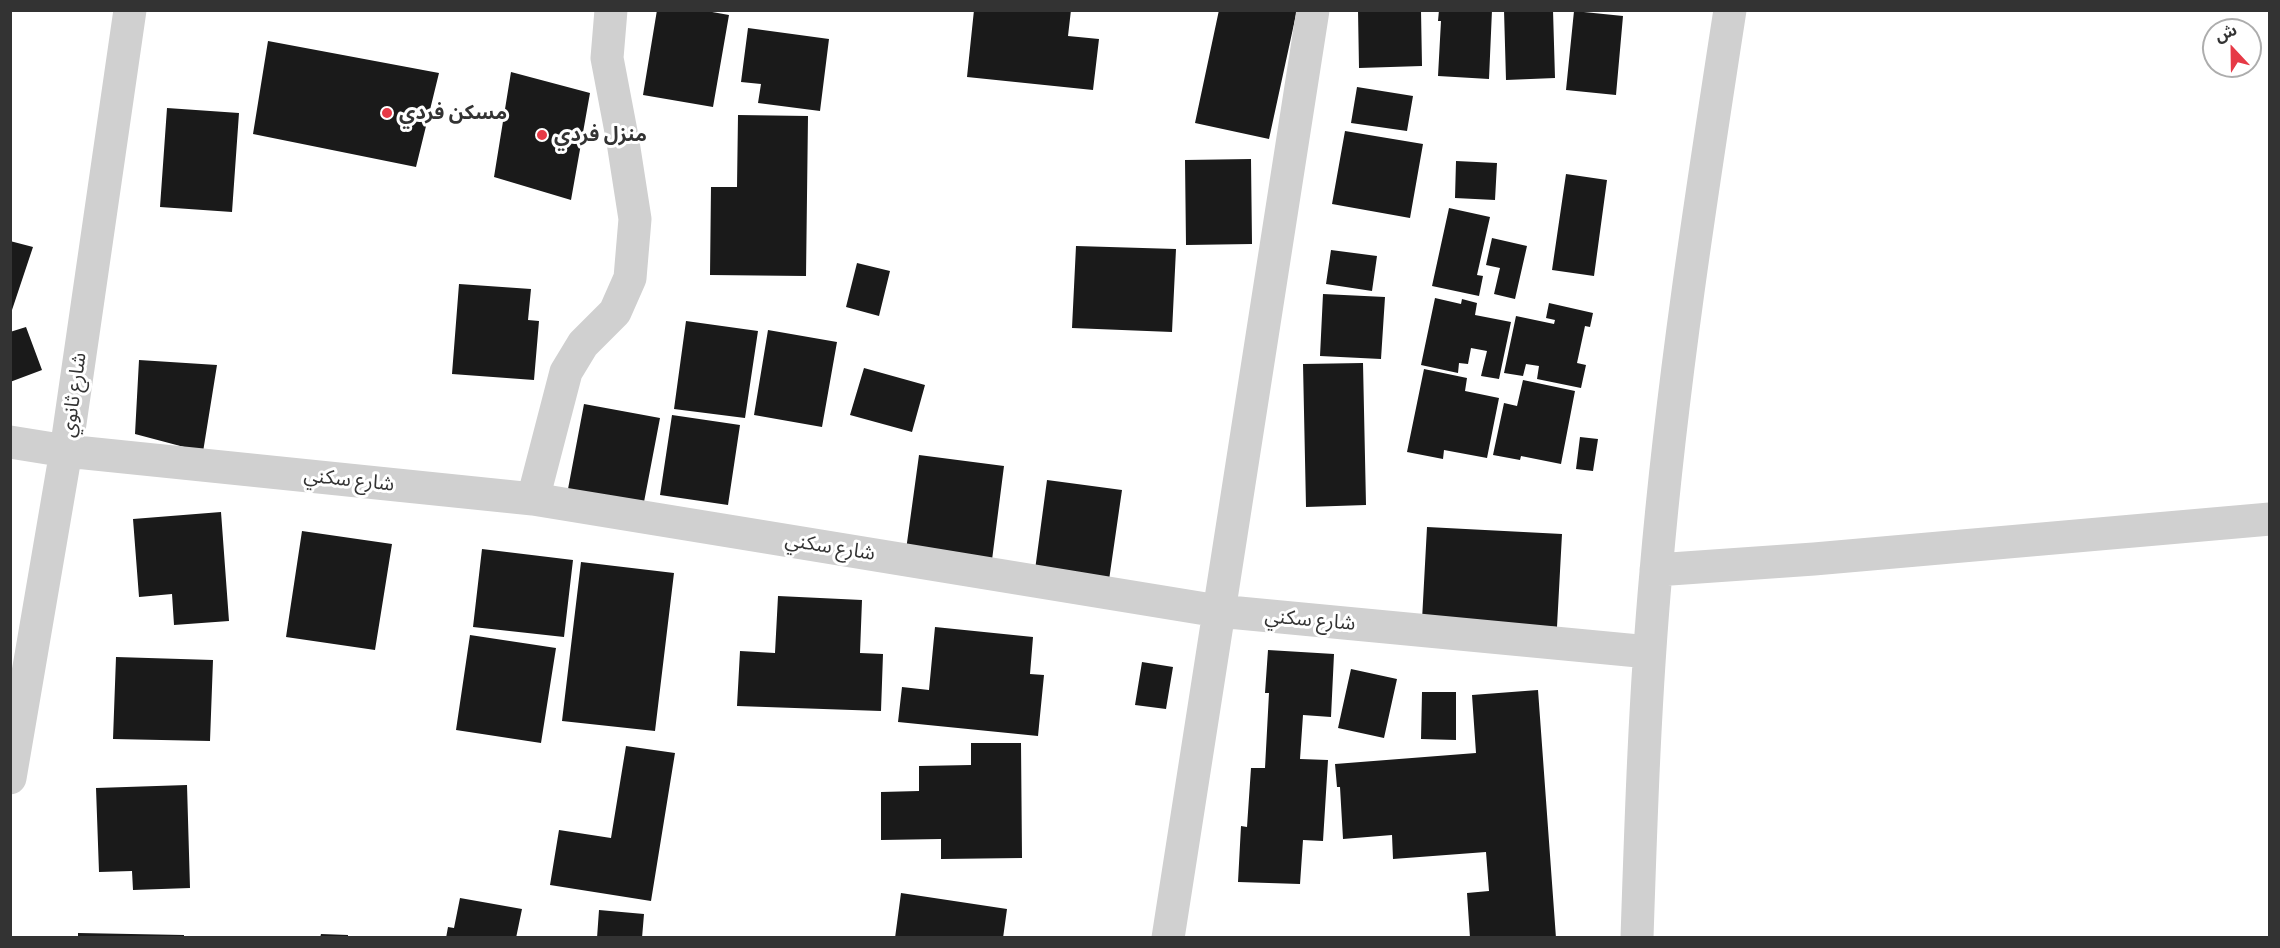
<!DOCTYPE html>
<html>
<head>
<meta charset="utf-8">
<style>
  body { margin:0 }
  #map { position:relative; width:2280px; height:948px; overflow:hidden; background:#fff; font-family:Cabin,"Noto Sans Arabic",sans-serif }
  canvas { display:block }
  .frame { position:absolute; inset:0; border:12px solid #333; pointer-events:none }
  .north { position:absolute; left:2202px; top:18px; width:60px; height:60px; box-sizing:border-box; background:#fff; border:2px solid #adadad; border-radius:50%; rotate:338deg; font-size:16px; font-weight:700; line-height:24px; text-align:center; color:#333 }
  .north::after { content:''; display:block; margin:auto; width:21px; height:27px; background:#e63946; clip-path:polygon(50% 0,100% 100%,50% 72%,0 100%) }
</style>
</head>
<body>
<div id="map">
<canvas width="2280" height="948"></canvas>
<div class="frame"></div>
<div class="north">ش</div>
</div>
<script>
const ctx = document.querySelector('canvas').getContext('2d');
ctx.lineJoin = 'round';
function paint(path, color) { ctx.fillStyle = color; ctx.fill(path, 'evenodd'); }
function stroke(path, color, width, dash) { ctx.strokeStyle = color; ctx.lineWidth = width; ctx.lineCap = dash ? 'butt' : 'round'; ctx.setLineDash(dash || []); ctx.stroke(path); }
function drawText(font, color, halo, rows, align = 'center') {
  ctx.font = font + ' Cabin,"Noto Sans Arabic",sans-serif'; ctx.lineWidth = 6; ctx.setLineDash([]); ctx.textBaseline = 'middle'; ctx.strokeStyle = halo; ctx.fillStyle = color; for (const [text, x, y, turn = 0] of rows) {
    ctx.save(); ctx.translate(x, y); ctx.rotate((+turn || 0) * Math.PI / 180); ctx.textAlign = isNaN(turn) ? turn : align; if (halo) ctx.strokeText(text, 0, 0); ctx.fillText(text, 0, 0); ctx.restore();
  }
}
paint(new Path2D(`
  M657,10H701L729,15L713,107L643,95Z
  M974,10H1071L1068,36L1099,39L1093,90L967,77Z
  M1219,10H1297L1269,139L1195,123Z
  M1358,10H1421L1422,66L1359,68Z
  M1439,10H1492L1489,79L1438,76L1441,21H1438Z
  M1504,10H1553L1555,78L1506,80Z
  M1574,11L1623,16L1616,95L1566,90Z
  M748,28L829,39L820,111L758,103L761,84L741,82Z
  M268,41L439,73L416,167L253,134Z
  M511,72L590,93L571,200L494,177Z
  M1357,87L1413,96L1407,131L1351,123Z
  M167,108L239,113L232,212L160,207Z
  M738,115L808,116L806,276L710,275L711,187H737Z
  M1345,131L1423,144L1410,218L1332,204Z
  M1251,159L1252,244L1186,245L1185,160Z
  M1456,161L1497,163L1495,200L1455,198Z
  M1566,174L1607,180L1594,276L1552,270Z
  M1449,208L1490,217L1477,275L1483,276L1479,296L1432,286Z
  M1492,238L1527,246L1515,299L1494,294L1500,268L1486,265Z
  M10,241L33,247L11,313H10Z
  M1076,246L1176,249L1172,332L1072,328Z
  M1331,250L1377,256L1372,291L1326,284Z
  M857,263L890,271L879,316L846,307Z
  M459,284L531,289L528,320L539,321L534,380L452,374Z
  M1323,294L1385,297L1381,359L1320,356Z
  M1435,298L1461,304L1462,299L1477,303L1475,315L1511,322L1499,379L1481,376L1487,351L1471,348L1468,364L1459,363L1458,373L1421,365Z
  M1549,303L1593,313L1590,327L1585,326L1577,363L1586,365L1581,388L1537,379L1539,366L1526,364L1523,376L1504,373L1516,316L1554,324L1555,320L1546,318Z
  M686,321L758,331L745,418L674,409Z
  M26,327L42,370L10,382V332Z
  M768,330L837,342L822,427L754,415Z
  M139,360L217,365L203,452L135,434Z
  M1363,363L1366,505L1306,507L1303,364Z
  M864,368L925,385L912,432L850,415Z
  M1424,369L1467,378L1465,391L1499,398L1487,458L1444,450L1443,459L1407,452Z
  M1523,380L1575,391L1561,464L1521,456L1520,460L1493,455L1504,403L1517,406Z
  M584,404L660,418L644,502L568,489Z
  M672,415L740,425L728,505L660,495Z
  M1580,437L1598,439L1593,471L1576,469Z
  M919,455L1004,466L992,560L906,550Z
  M1047,480L1122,490L1109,580L1035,570Z
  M221,512L229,621L174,625L172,594L139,597L133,519Z
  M1427,527L1562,534L1557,627L1422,620Z
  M302,531L392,544L375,650L286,637Z
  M482,549L573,560L564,637L473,627Z
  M581,562L674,573L655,731L562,721Z
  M778,596L862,600L860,653L883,654L881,711L737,706L740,651L775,653Z
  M935,627L1033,637L1030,674L1044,675L1038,736L898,722L902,687L929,690Z
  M470,635L556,648L541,743L456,730Z
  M1268,650L1334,654L1331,717L1303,715L1300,759L1328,760L1323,841L1303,840L1300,884L1238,882L1241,826L1247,827L1251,768H1265L1269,693H1265Z
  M116,657L213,660L210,741L113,739Z
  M1142,662L1173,667L1166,709L1135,705Z
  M1351,669L1397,679L1384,738L1338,728Z
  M1538,690L1556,938H1470L1467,893L1489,891L1486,852L1393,859L1392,835L1343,839L1340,787H1337L1335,764L1476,753L1472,695Z
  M1422,692H1456V740L1421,739Z
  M971,743H1021L1022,858L941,859V839L881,840V792L919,791V766L971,765Z
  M626,746L675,753L651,901L550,885L559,830L611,838Z
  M187,785L190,888L133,890L132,871L99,872L96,788Z
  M901,893L1007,909L1003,938H895Z
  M460,898L522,909L516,938H446L448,927L454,928Z
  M599,910L644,914L642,938H597Z
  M78,933L184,935V938H78Z
  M321,934L348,935V938H320Z`), '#1a1a1a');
stroke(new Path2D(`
  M10,442L66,451L533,499L1218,611L1649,652
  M533,499L566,372L583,344L615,312L630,278L635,219L623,142L607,58L611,10
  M1656,570L1814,559L2270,519
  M10,778L66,451L130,10
  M1168,938L1313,10
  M1637,938C1641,816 1645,694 1656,572C1672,384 1701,197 1730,10`), '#d0d0d0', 33);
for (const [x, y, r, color] of [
  [387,113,6,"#e63946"],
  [542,135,6,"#e63946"]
]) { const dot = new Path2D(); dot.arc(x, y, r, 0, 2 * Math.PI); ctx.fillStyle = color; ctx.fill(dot); stroke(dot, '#fff', 2); }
drawText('bold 20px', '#333', '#fff', [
  ["مسكن فردي",399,113],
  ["منزل فردي",554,135]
], 'left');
drawText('20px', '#333', '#fff', [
  ["شارع ثانوي",74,395,-82],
  ["شارع سكني",349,480,6],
  ["شارع سكني",830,547,9],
  ["شارع سكني",1310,620,5]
]);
</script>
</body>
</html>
